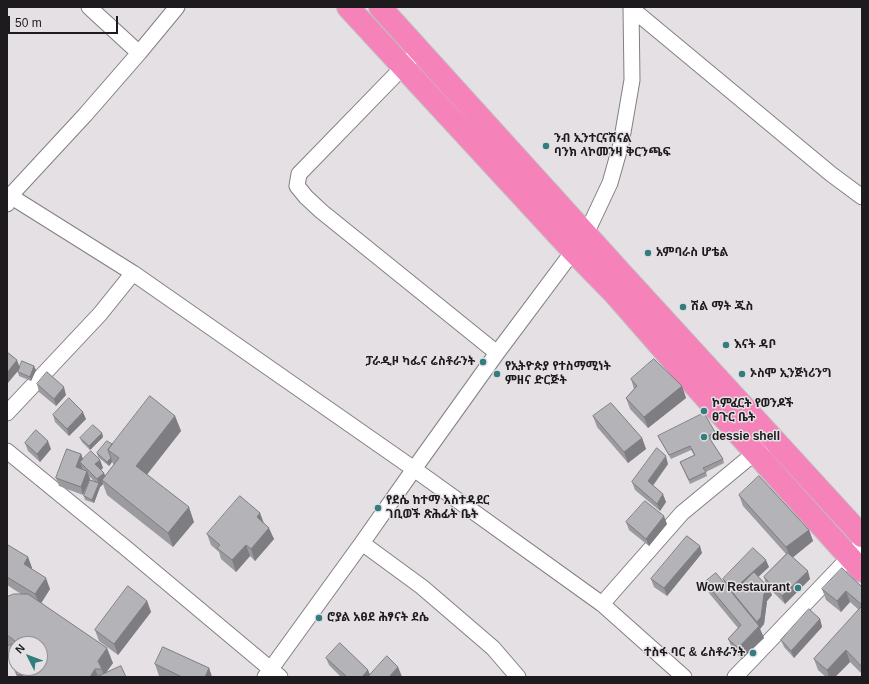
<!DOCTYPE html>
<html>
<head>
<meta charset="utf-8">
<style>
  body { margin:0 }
  #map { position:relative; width:869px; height:684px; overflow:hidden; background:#e4e0e4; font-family:Arial,sans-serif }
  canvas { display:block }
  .frame { position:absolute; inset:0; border:8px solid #1d1b1d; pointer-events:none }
  .north { position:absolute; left:8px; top:636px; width:40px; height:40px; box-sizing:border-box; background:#e4e0e4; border:1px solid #949194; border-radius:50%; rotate:312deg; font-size:11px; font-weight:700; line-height:16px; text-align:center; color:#1d1b1d }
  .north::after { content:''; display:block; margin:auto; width:14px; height:18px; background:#347d7e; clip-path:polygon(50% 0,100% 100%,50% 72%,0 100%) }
  .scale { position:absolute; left:8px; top:16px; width:110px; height:18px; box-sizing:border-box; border:2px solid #1d1b1d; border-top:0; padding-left:5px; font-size:12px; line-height:14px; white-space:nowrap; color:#1d1b1d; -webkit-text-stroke:3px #e4e0e4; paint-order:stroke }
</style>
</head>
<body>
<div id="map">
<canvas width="869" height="684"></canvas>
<div class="frame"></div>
<div class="north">N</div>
<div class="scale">50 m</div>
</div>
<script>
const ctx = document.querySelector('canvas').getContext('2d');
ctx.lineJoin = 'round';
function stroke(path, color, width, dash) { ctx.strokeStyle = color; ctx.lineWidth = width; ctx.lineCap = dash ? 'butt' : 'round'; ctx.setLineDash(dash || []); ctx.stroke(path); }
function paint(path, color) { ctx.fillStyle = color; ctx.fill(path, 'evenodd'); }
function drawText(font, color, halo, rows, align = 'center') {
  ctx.font = font + ' Arial,"Noto Sans Ethiopic",sans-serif'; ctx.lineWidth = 3; ctx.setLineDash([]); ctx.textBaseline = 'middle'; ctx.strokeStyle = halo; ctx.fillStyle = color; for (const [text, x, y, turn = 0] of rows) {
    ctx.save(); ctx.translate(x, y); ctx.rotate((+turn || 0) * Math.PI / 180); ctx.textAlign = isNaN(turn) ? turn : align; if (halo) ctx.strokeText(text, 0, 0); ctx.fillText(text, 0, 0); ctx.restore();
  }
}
const street = new Path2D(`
  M89,7L139,53
  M631,8L831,174L862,197
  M419,50L403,67L299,174L297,186L306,197L321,211L497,353
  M7,194L133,273L414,469L602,604L684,677
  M7,204L10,196L85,115L139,53L177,7
  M7,413L100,314L133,273
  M7,451L127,549L280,677
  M362,543L422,587L493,648L518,677
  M602,604L682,513L762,447
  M265,677L362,543L414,469L497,353L586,234L610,183L621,144L632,80L631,7
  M735,677L862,544`);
const highway = new Path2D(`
  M348,7L574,252L614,293L698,389L862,571
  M380,7L622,274L862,536`);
stroke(street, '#837f83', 17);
stroke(highway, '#c0bfc0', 24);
stroke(street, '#fff', 15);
stroke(highway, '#f583b9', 22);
paint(new Path2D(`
  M7,352L20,367L36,370L31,381L19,376L18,372V371L7,384Z
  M631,379L682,386L686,398L648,428L630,409L626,398L634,389Z
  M37,384L66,395L56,406L39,392Z
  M53,415L86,419L69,436L55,422Z
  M175,416L181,431L147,474L194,522L173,547L107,495L103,484L100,487L94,503L85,500L84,496L95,482L89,476L90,479L83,495L59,486L56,478L81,454L83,459L100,460L103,468L101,470L104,473L105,476L114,465L112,462L109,466L98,457L97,453L112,444Z
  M593,416L642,438L646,449L628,463L597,427Z
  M715,432L717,436L710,439L723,459L724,463L706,472L707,476L690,484L680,462L694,455L691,450L671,459L660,440L658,436Z
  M102,433L103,437L90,450L82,442L80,438Z
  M25,443L51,449L40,462L28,451Z
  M668,464L653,486L666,502L660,511L635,490L632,482Z
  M739,495L809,530L813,541L792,557L810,579L785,604L766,585L764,577L786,554L743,506Z
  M260,513L264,523L274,539L255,561L250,556L236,572L221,559L219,552L211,545L207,534Z
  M626,522L667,524L649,546L629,530Z
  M7,547L28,557L32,568V569L50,589L41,603L113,663L106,673L126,677H17L7,652V597L21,594L7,585ZM16,644H40V668H16Z
  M702,553L667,596L654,587L651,579Z
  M769,567L758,577L772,595L767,601L764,624L760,629L764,638L742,659L733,650L728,639L738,628L709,593L705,582L724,583L723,579Z
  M862,587V674L850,662L835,677H826L818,670L814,659L859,610L850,602L841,612L826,600L822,589Z
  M147,601L151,612L118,655L99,641L95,630Z
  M820,619L822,627L794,658L784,647L781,640Z
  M326,658L368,670L370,675L398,667L402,677H341L329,665Z
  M155,664L209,668L212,677H162L159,676Z`), '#9b9a9e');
paint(new Path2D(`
  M17,360L20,368L7,384V373Z
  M34,366L36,370L31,381L30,377Z
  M682,386L686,398L648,428L644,417Z
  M64,387L66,395L56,406L54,399Z
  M83,412L86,419L69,436L67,429Z
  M175,416L181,431L142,481L136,466Z
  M102,433L103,437L90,450L89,446Z
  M642,438L646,449L628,463L624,452Z
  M48,441L51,449L40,462L37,454Z
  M81,454L84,462H80L82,467L79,475L76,467Z
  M666,456L668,464L650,489L648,481Z
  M111,458L112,462L109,466L107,462Z
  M100,460L103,468L98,472L95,464Z
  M87,471L90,479L83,495L81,487Z
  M104,473L107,480H102L103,484L100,487L94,503L92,500L99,483L97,479Z
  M663,494L666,502L660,511L657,504Z
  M189,507L194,522L173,547L168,533Z
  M260,513L264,525L257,517Z
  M664,516L667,524L649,546L646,539Z
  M269,528L274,539L255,561L251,549Z
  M809,530L813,541L791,559L786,547Z
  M246,545L250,556L236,572L232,560Z
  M700,546L702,553L667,596L664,588Z
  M28,557L32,568L28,575L24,564Z
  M766,560L769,567L736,597L734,595L733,590Z
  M808,571L810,579L785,604L782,596Z
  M46,578L50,589L40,605L35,594Z
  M769,588L772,595L767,601L764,624L760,629L764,638L742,659L738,648L759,627L757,622L764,594Z
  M846,591L850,602L841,612L837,601Z
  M147,601L151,612L118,655L114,644Z
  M820,619L822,627L794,658L791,651Z
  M107,648L113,663L104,675L98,661Z
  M846,650L850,662L835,677H829L827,670Z
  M398,667L402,677H389Z
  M23,668H33L22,676L23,677H18V676Z
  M209,668L212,677H205Z
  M95,669L98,677H90Z
  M368,670L371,677H362Z`), '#7e7d81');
const building = new Path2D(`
  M7,352L17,360L7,373Z
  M654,359L682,386L644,417L626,398L637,386L631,379Z
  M22,361L34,366L30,377L18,372Z
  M47,372L64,387L54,399L37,384Z
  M150,396L175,416L136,466L189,507L168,533L102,480L119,458L108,450Z
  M69,398L83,412L67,429L53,415Z
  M611,403L642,438L624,452L593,416Z
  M704,413L715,432L708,436L723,459L703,468L706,472L689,480L680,462L695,455L690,446L669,455L658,436Z
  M93,425L102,433L89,446L80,438Z
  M36,430L48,441L37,454L25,443Z
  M107,441L112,444L108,450L111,458L107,462L97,453Z
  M657,448L666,456L648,481L663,494L657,504L632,482Z
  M67,449L81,454L76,467L87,471L81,487L56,478Z
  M91,451L100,460L95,464L104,473L97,479L80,462Z
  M759,476L809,530L786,547L739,495Z
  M90,480L99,483L92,500L84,496Z
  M240,496L260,513L257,517L269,528L251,549L246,545L232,560L217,548L220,545L207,534Z
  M645,501L664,516L646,539L626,522Z
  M687,536L700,546L664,588L651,579Z
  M8,545L28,557L24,564L46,578L35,594L7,577V547Z
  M753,548L766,560L733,590L723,579Z
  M788,553L808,571L782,596L764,577Z
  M842,568L862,587V605L846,591L837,601L822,589Z
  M754,572L769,588L764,594L761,617L757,622L733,593Z
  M716,573L759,626L738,648L728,639L741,625L705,582Z
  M128,586L147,601L114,644L95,630Z
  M14,594H28L107,648L98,661L102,669H95L90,677H23L22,676L28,668H40V644H16V668H23L18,676L7,652V646L15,643V641L7,635V597Z
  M862,606V667L846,650L827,670L814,659Z
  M809,609L820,619L791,651L781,640Z
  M340,643L368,670L362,677H347L326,658Z
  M163,647L209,668L205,677H182L155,664Z
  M387,656L398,667L389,677H368Z
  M121,666L126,677H97Z`);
paint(building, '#b4b3b8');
stroke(building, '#7e7d81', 1);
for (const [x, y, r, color] of [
  [546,146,4,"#347d7e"],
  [648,253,4,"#347d7e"],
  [683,307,4,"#347d7e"],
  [726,345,4,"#347d7e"],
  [483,362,4,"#347d7e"],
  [497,374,4,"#347d7e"],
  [742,374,4,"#347d7e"],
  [704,411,4,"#347d7e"],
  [704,437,4,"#347d7e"],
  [378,508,4,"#347d7e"],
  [798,588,4,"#347d7e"],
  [319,618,4,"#347d7e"],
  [753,653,4,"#347d7e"]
]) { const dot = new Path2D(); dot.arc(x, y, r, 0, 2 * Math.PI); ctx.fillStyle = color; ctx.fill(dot); stroke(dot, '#e4e0e4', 1.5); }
drawText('bold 12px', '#1d1b1d', '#e4e0e4', [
  ["ንብ ኢንተርናሽናል",554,139],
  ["ባንክ ላኮመንዛ ቅርንጫፍ",554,153],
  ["አምባራስ ሆቴል",656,253],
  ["ሽል ማት ጁስ",691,307],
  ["እናት ዳቦ",734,345],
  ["ፓራዲዞ ካፌና ሬስቶራንት",475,362,"right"],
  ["የኢትዮጵያ የተስማሚነት",505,367],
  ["ምዘና ድርጅት",505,381],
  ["ኦስሞ ኢንጅነሪንግ",750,374],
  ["ኮምፈርት የወንዶች",712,404],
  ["ፀጉር ቤት",712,418],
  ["dessie shell",712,437],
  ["የደሴ ከተማ አስተዳደር",386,501],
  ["ገቢወች ጽሕፊት ቤት",386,515],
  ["Wow Restaurant",790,588,"right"],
  ["ሮያል አፀደ ሕፃናት ደሴ",327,618],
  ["ተስፋ ባር & ሬስቶራንት",745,653,"right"]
], 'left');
</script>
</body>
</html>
